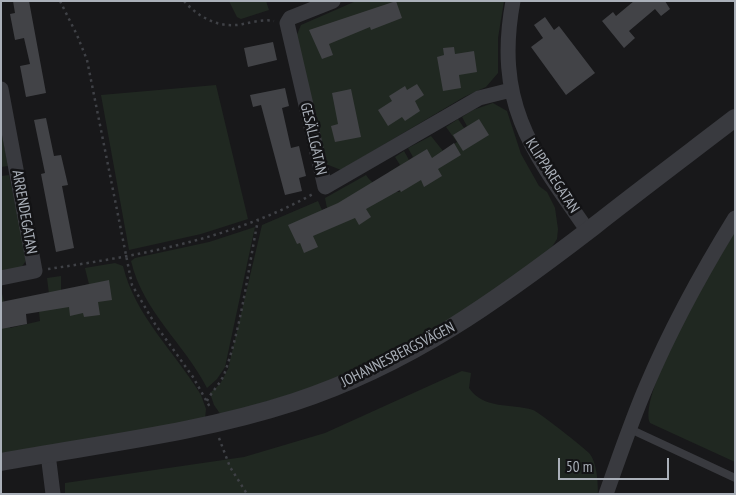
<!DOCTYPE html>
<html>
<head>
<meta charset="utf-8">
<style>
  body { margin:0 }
  #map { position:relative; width:736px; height:495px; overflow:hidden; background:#18181a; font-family:"PT Sans Narrow",sans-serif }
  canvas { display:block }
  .frame { position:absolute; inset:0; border:2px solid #aab0b9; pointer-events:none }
  .scale { position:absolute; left:558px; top:458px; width:111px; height:22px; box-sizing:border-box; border:2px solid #aab0b9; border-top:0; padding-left:6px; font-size:15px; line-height:18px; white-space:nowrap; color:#aab0b9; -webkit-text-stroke:4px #131315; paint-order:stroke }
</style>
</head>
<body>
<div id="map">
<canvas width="736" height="495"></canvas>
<div class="frame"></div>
<div class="scale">50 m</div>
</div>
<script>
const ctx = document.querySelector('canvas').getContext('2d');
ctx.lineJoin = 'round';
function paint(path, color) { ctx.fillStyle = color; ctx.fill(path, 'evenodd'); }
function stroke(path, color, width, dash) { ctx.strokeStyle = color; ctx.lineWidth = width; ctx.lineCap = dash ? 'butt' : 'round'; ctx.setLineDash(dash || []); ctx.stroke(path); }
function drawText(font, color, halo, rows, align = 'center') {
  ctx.font = font + ' "PT Sans Narrow",sans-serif'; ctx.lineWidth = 5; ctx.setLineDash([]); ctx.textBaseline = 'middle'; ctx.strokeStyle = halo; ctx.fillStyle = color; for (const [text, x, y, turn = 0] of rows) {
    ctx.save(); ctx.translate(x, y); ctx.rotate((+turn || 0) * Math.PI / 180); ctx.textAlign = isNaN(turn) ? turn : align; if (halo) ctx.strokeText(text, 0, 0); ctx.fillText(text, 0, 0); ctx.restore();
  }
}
paint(new Path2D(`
  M229,1H266L269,10L241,19L237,17Z
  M356,1H504L498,38V73L486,87L464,97L341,170L326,164L296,37L301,25Z
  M216,85L248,219L201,234L129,250L101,95Z
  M493,103L507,111L521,154L539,186L547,192L555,208L558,229L557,239L548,253L516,279L402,348L316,387L221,415L214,405L210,393L220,384L228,369L262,225L318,201L322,210L327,208L325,198L366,175C373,186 387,192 400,192L389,172L400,165L395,157L404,151L409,160L413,157L408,148L431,136L443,151L457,142L446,127L458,119L464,128L467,126L462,117L473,110Z
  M1,129L8,166L1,167Z
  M9,175L27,259L19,271L1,274V176Z
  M255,227L225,367L217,379L207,388C184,343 143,312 131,261L135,258L209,242Z
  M735,231V462L650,423C637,393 717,262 735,231Z
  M115,263L123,266C135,316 175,352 201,395L206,409L205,419L1,457V289L10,328L40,321L39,312L49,294L47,278L61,276V291L89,284L85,268Z
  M462,371L471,373L469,388C484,410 511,403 533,410C539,412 583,447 589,453C597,462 598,482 598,494H65V483L244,457L325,433Z`), '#202821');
paint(new Path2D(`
  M13,1H29L46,93L26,97L20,66L30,64L24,38L15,40L10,14L15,13Z
  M396,1L402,18L371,30L370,27L329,44L333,55L322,59L309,30Z
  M634,1H665L670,9L661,16L655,9L629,31L635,38L624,48L602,21L613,12L616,16Z
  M545,17L554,30L559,26L595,73L566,95L531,47L543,38L534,25Z
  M273,42L277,60L248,67L244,48Z
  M454,47L455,54L474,51L477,72L459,75L461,88L443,91L437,57L444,55L443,48Z
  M417,84L424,95L415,101L420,111L405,121L402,117L388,126L378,110L392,101L389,96L405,86L407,90Z
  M285,88L289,106L282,108L291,148L299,146L306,176L299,178L302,191L285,195L261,105L253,107L250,95Z
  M351,89L361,137L335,142L331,126L338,124L332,93Z
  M46,118L54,156L61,155L68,185L62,186L74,248L56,252L41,174L45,173L34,120Z
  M479,119L489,135L463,151L453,135Z
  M454,143L461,155L438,169L442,176L424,187L421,180L401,192L400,190L366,209L371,217L359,225L355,218L313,236L318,247L304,253L300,243L297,244L288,225L338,203L427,149L432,158Z
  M109,280L112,300L98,302L100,315L84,317L83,313L70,316L69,307L26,314L27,324L1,329V302Z`), '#424347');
stroke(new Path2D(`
  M60,1L77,35L87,60L132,285L155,324L193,377L211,409
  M184,1C199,18 220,29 243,24C253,22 264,19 274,21
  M48,269C138,256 232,239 313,194
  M207,401C212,391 222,382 225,372C242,324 248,270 258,220
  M219,438L230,467L247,494`), '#3f4146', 2.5, [2.5, 4]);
stroke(new Path2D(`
  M630,429L735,478`), '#393a3f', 8);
stroke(new Path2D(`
  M333,1L290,18L287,23L325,187L479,98L511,90
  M513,1C494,103 532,152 588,231
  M1,89L35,271L1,278
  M48,454L53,494
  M606,494C619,458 631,422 646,387C671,328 701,273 735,218`), '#393a3f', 15);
stroke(new Path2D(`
  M1,462C99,444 199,433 294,402C410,364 498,300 593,227C640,190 688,154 735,118`), '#393a3f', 18);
drawText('15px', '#aab0b9', '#131315', [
  ["GESÄLLGATAN",313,139,77],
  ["KLIPPAREGATAN",552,176,57],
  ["ARRENDEGATAN",24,212,80],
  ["JOHANNESBERGSVÄGEN",398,355,-27]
]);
</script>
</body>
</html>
